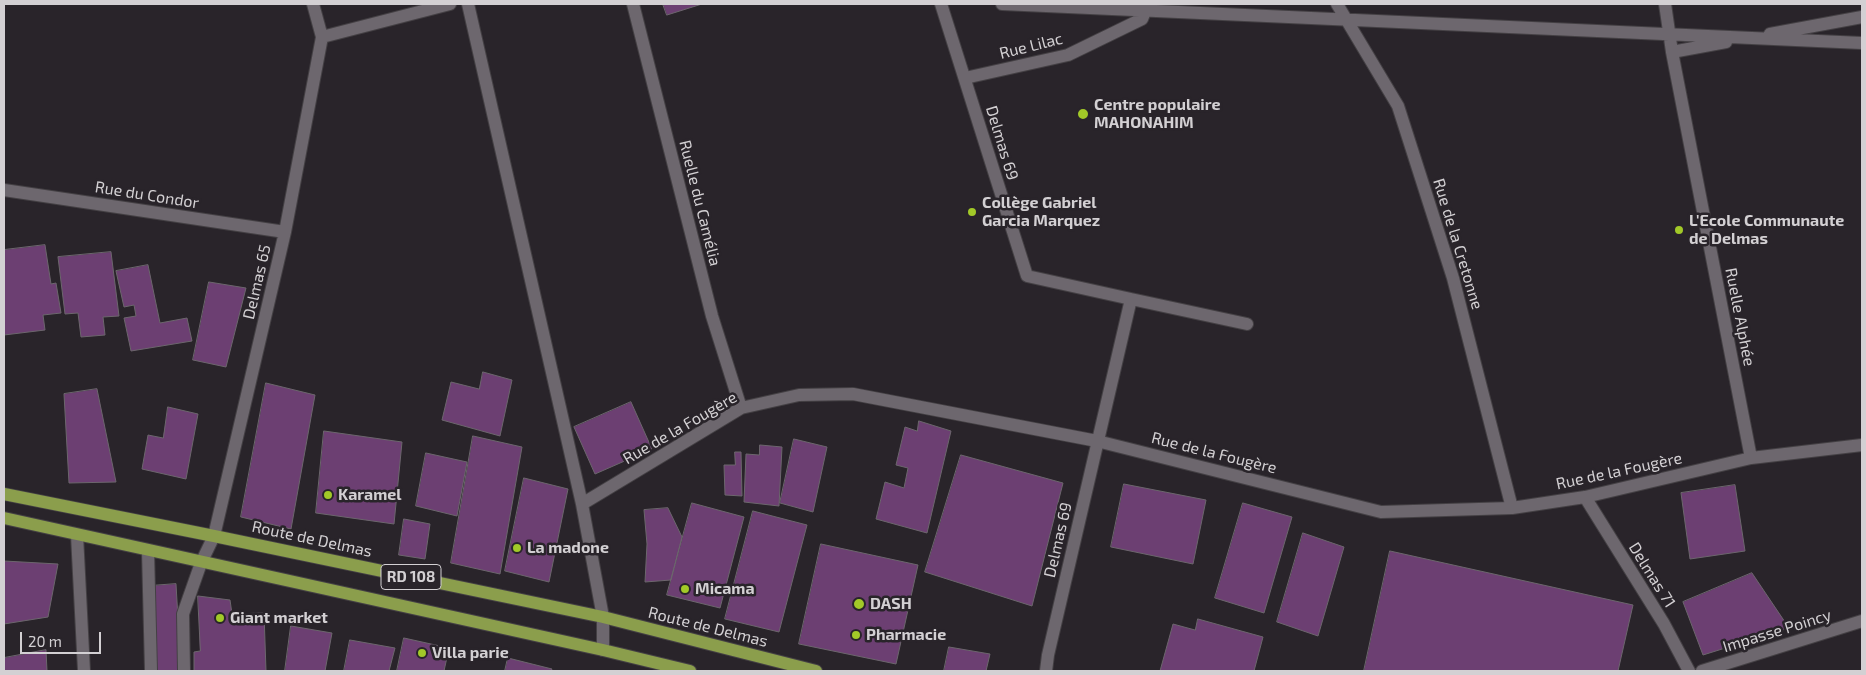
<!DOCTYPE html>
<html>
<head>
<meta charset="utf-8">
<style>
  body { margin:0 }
  #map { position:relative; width:1866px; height:675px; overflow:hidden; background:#29242a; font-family:"Exo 2",sans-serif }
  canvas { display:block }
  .frame { position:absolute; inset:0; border:5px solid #d3d0d3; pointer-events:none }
  .scale { position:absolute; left:20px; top:632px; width:81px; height:22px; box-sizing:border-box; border:2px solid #d3d0d3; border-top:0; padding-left:6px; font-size:15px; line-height:18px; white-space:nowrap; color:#d3d0d3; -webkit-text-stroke:4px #29242a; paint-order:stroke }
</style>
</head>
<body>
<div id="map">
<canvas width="1866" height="675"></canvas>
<div class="frame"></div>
<div class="scale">20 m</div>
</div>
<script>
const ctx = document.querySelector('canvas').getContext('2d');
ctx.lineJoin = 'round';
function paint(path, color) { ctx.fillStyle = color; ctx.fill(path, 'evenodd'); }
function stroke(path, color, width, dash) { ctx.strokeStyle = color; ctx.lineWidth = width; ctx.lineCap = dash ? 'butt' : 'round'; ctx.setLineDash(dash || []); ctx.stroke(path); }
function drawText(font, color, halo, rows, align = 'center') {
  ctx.font = font + ' "Exo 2",sans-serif'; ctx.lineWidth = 5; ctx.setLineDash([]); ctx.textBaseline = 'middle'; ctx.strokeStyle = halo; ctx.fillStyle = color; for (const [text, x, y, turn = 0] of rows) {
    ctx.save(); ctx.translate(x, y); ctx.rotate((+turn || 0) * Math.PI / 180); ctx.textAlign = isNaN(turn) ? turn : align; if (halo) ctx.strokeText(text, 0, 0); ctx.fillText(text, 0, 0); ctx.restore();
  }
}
const building = new Path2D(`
  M663,4H702L667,15Z
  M45,245L51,284L56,283L61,313L43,315L45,330L4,335V250Z
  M111,252L119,316L103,317L105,335L81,337L78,313L65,314L58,257Z
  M148,265L160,323L187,318L192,341L131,351L124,318L136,316L134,305L124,307L116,271Z
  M209,282L246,288L226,367L193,360Z
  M483,372L512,380L500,436L442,420L451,382L479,389Z
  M266,383L315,395L291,529L241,517Z
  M97,389L116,482L69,483L64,394Z
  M631,402L652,449L595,474L574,427Z
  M168,407L198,414L186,479L142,469L148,435L163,438Z
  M919,421L951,431L927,533L876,519L885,482L904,488L908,468L896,465L905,427L917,431Z
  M324,431L402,442L394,524L316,513Z
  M473,436L522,447L500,574L451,563Z
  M794,439L827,447L813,512L780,503Z
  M760,445L782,447L779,506L744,502L746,454L759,455Z
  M735,452H741L742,496L725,495L724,465H735Z
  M426,453L467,462L457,516L416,506Z
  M961,455L1063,483L1032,606L925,572Z
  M524,478L568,489L549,582L505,571Z
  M1124,484L1206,500L1193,564L1111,547Z
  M1735,485L1745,551L1690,559L1681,493Z
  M692,503L744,517L720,608L667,595Z
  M1243,503L1292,517L1264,613L1215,598Z
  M668,508L682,537L671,580L645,582L647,544L644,510Z
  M753,511L807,525L779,632L725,619Z
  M404,519L430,524L425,559L399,555Z
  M1303,533L1344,547L1318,636L1277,622Z
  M821,544L918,565L896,664L799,644Z
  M1390,551L1633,605L1618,671H1364Z
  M4,561L58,564L48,617L4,624Z
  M1752,573L1789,628L1703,655L1683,602Z
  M176,584L181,671H155L150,586Z
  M198,596L230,600L232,614L264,613L266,671H194V652L200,651Z
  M1198,619L1263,637L1254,671H1160L1173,624L1195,630Z
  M291,626L332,633L325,671H285Z
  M404,638L449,648L444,671H397Z
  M350,640L395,648L389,671H344Z
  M949,647L990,654L986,671H944Z
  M46,650L47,671H4V658Z
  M508,658L552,669L551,671H505Z`);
paint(building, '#6c3f72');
stroke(building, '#6c666d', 1);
const minor = new Path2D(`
  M468,4L582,504L603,617V650
  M633,4L712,316L741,408
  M941,4L1027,276L1131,299L1048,655L1046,671
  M1002,4L1862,43
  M1337,4L1398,106L1453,278L1512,508
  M1665,4L1672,52L1751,458
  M1770,34L1862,17
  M322,37L450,4
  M1672,52L1726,42
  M965,78L1068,55L1142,19L1148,4
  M4,190L285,232
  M1131,299L1247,324
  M1585,497L1664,624L1689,671
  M582,504L741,408L799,395L853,394L1097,441L1381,512L1512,508L1585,497L1751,458L1862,445
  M77,535L84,671
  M148,551L151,671
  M184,671L183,614L201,563L214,536L285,232L322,37L313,4
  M1702,671L1862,621`);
const major = new Path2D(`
  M4,494L214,536L603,617L816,671
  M4,518L603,650L690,671`);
stroke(minor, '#444044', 14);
stroke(major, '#444044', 14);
stroke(minor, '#6d676e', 12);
stroke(major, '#8b9e4c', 12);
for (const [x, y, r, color] of [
  [1083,114,6,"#a2c928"],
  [972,212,5,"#a2c928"],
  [1679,230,5,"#a2c928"],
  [328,495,5,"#a2c928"],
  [517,548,5,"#a2c928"],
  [685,589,5,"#a2c928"],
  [859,604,6,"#a2c928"],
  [220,618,5,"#a2c928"],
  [856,635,5,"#a2c928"],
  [422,653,5,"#a2c928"]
]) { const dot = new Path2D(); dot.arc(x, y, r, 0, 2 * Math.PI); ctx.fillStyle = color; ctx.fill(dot); stroke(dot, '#29242a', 2); }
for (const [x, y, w] of [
  [411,577,60]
]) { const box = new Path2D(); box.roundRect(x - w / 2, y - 12.5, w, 25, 4); ctx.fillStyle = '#29242a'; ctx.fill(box); stroke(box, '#d3d0d3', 1); }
drawText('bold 15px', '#d3d0d3', null, [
  ["RD 108",411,577]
]);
drawText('16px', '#d3d0d3', '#29242a', [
  ["Rue Lilac",1031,46,-14],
  ["Delmas 69",1002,143,73],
  ["Rue du Condor",147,195,9],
  ["Ruelle du Camélia",700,203,76],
  ["Rue de la Cretonne",1458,244,73],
  ["Delmas 65",257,282,-77],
  ["Ruelle Alphée",1740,317,79],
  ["Rue de la Fougère",680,428,-30],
  ["Rue de la Fougère",1214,453,14],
  ["Rue de la Fougère",1619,471,-12],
  ["Route de Delmas",312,539,12],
  ["Delmas 69",1058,540,-77],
  ["Delmas 71",1652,575,58],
  ["Route de Delmas",708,627,14],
  ["Impasse Poincy",1777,631,-17]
]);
drawText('bold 16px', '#d3d0d3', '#29242a', [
  ["Centre populaire",1094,105],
  ["MAHONAHIM",1094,123],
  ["Collège Gabriel",982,203],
  ["Garcia Marquez",982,221],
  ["L'Ecole Communaute",1689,221],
  ["de Delmas",1689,239],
  ["Karamel",338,495],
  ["La madone",527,548],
  ["Micama",695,589],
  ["DASH",870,604],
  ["Giant market",230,618],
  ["Pharmacie",866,635],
  ["Villa parie",432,653]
], 'left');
</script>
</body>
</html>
